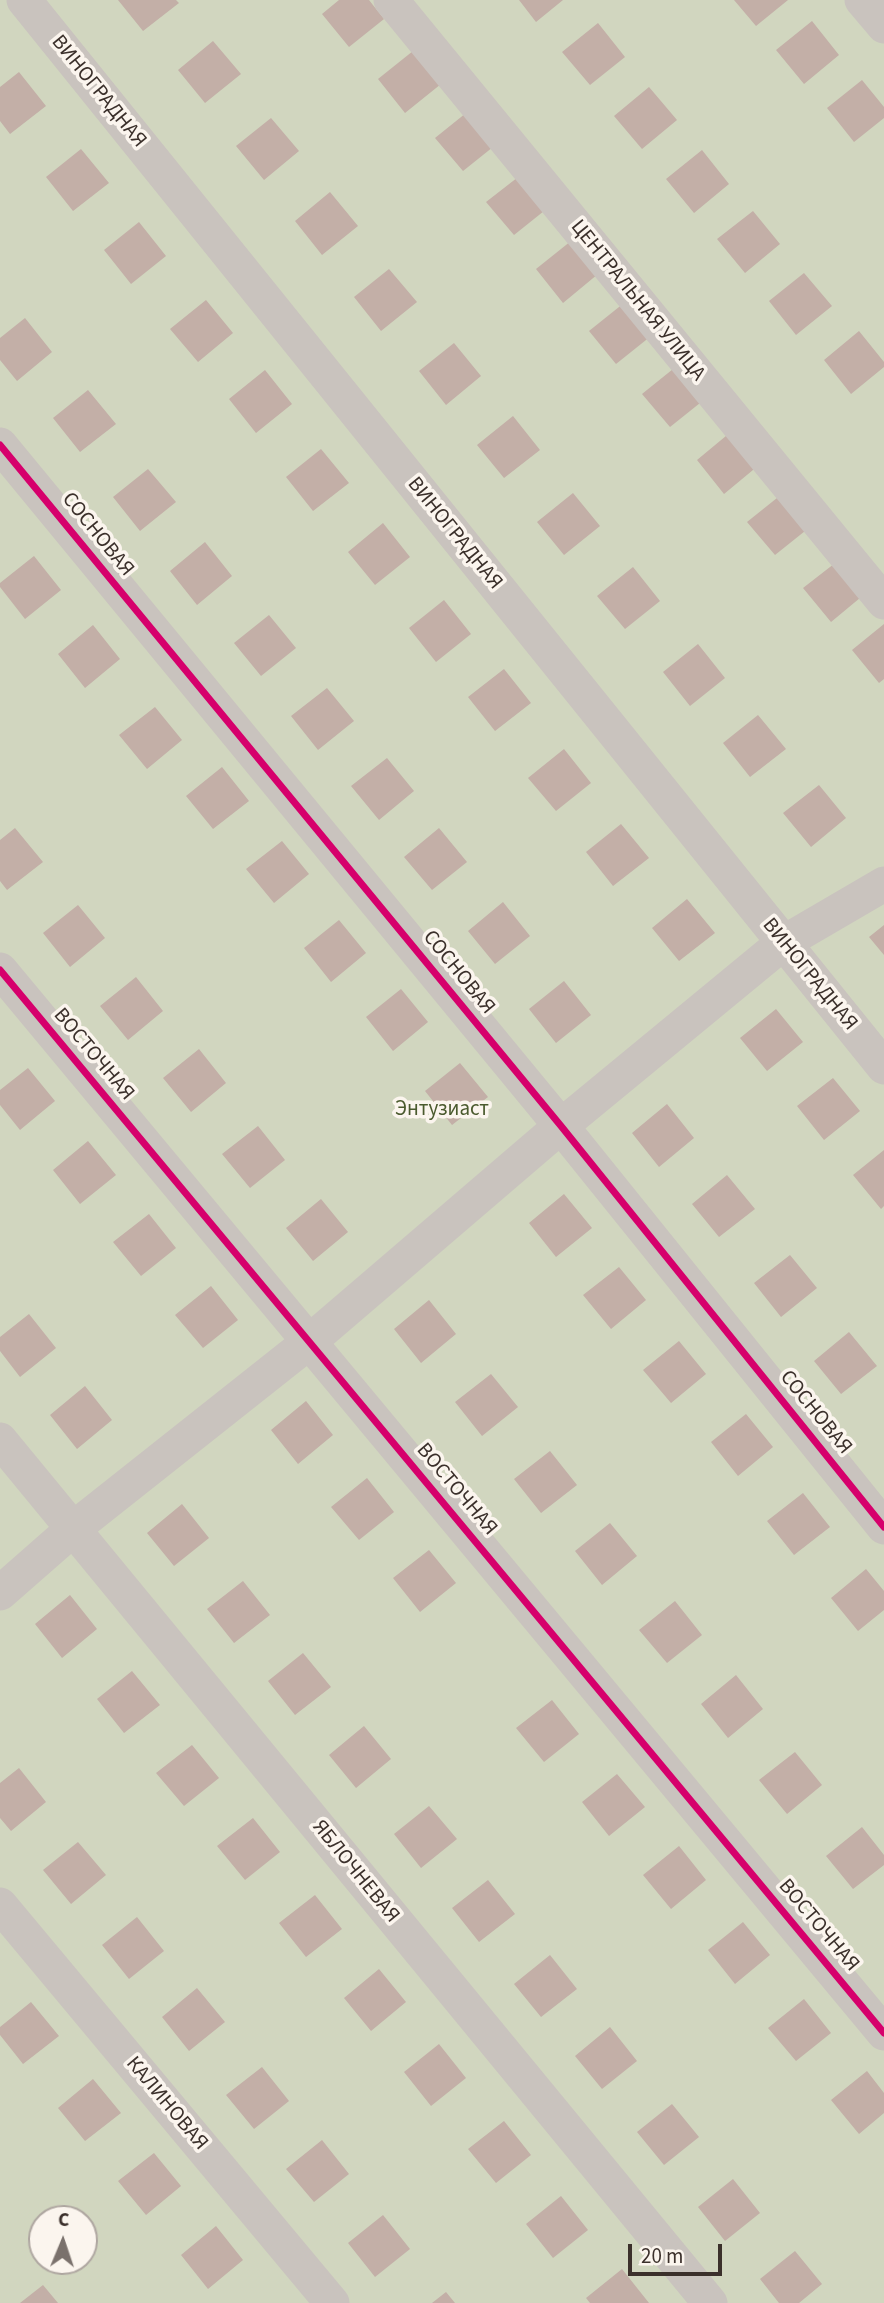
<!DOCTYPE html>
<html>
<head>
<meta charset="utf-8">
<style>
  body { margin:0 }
  #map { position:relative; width:884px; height:2303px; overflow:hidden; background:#f0ebe5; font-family:"Source Sans 3",sans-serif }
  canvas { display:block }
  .north { position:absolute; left:28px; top:2205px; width:70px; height:70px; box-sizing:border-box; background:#fbf5ee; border:2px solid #aea6a0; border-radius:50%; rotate:2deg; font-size:19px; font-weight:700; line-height:28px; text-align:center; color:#3b302b }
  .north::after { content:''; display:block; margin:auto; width:24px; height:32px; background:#7a716c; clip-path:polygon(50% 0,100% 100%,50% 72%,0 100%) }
  .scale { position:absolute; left:628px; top:2244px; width:94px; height:32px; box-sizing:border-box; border:4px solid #3b302b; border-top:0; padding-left:9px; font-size:21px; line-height:24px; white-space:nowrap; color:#3b302b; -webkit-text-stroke:5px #fbf5ee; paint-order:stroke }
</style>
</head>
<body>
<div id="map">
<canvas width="884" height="2303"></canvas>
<div class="north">С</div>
<div class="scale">20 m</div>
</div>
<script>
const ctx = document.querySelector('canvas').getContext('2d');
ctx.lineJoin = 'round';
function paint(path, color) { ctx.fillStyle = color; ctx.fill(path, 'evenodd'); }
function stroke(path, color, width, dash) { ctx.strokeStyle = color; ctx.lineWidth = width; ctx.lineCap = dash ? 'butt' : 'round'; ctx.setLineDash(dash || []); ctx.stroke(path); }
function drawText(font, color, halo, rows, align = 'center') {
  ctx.font = font + ' "Source Sans 3",sans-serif'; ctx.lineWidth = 7; ctx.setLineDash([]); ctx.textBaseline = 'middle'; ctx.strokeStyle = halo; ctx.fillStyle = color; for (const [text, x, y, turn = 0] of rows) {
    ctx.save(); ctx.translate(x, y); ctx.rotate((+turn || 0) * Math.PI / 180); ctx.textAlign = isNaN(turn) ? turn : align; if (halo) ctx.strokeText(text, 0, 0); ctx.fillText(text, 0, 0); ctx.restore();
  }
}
paint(new Path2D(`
  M0,0H884V2303H0ZM42,2219H84V2261H42Z`), '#d1d6bf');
paint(new Path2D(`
  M118,0H176L179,3L143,31Z
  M339,0H369L384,19L349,47L322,14Z
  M519,0H563L536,22Z
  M734,0H788L756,26Z
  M812,21L839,55L804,84L776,50Z
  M598,23L625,57L590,85L562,52Z
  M213,41L241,74L205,103L178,70Z
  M413,51L441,84L405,113L378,79Z
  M19,72L46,106L10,134L0,121V87Z
  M862,80L884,107V118L854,142L827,108Z
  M649,87L677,120L642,149L614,116Z
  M471,109L498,143L463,171L435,138Z
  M271,118L299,151L264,180L236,146Z
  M81,149L109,183L73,211L46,177Z
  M702,150L729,184L694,213L666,179Z
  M522,174L549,207L514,235L486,202Z
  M330,192L358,226L322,255L295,221Z
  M753,211L780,244L745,273L717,239Z
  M139,222L166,256L131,284L104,250Z
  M571,241L598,274L563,303L536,269Z
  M389,269L417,302L381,331L354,297Z
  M804,273L832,306L796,335L769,301Z
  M206,300L233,333L198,362L170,329Z
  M624,303L651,336L616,364L589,331Z
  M25,318L52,352L17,381L0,360V338Z
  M859,331L884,362V367L851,394L824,360Z
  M454,343L481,376L446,405L419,371Z
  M678,365L705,399L670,427L642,394Z
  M265,370L292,404L256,433L229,399Z
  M88,390L116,424L80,452L53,418Z
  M513,416L540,450L504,478L477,445Z
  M732,431L759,465L724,494L697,460Z
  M321,449L349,483L313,511L286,477Z
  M148,469L176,502L140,531L113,497Z
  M573,493L600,526L564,555L537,522Z
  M782,494L810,527L775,555L747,522Z
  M383,523L410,557L375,585L348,552Z
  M205,542L232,576L197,605L170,571Z
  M34,556L61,590L25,619L0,587V583Z
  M839,560L866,593L831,622L803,588Z
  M633,567L660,601L625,629L597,596Z
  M444,600L471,634L436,662L409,628Z
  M269,615L296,648L261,676L234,643Z
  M884,624V679L879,683L852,650Z
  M93,625L120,659L85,688L58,654Z
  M698,644L725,678L690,706L663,672Z
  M504,669L531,703L495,731L468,697Z
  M327,688L354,721L318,750L291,716Z
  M155,707L182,740L147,769L119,735Z
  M758,715L786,749L750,777L723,743Z
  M564,749L591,783L556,811L528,778Z
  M387,758L414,791L379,820L351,786Z
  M222,767L249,801L213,829L186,796Z
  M819,785L846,818L811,847L783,813Z
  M621,824L649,858L613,886L586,852Z
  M15,828L43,862L7,890L0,881V840Z
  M439,828L467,862L432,890L404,857Z
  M282,841L309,874L274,903L246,869Z
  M687,899L715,933L679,961L652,928Z
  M503,902L530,936L495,964L468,931Z
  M78,905L105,938L70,967L43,933Z
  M339,920L366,953L331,982L304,948Z
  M884,925V955L869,937Z
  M136,977L163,1011L128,1040L100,1006Z
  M564,981L591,1015L556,1043L529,1009Z
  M401,989L428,1022L393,1051L366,1017Z
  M776,1009L803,1042L767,1071L740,1038Z
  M199,1049L226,1083L191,1112L163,1078Z
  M460,1063L488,1097L452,1125L425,1091Z
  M28,1068L55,1101L20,1130L0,1105V1090Z
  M833,1078L860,1111L824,1140L797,1106Z
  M667,1104L694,1138L659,1167L632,1133Z
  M258,1126L285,1160L250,1188L222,1154Z
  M88,1141L116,1175L80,1204L53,1170Z
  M884,1150V1206L881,1209L853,1175Z
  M727,1175L755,1209L719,1237L692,1204Z
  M564,1194L592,1228L556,1257L529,1223Z
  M321,1199L348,1232L313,1261L286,1228Z
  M149,1214L176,1248L141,1276L113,1242Z
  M790,1255L817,1288L781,1317L754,1283Z
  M619,1267L646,1300L611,1329L583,1295Z
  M211,1286L238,1320L203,1348L175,1315Z
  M429,1300L456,1334L421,1363L394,1329Z
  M29,1314L56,1348L20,1377L0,1351V1337Z
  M849,1332L877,1366L841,1394L814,1361Z
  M679,1341L706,1374L671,1403L643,1370Z
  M491,1374L518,1407L482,1436L455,1402Z
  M85,1386L112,1420L77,1449L50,1415Z
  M306,1401L333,1435L298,1464L271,1430Z
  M746,1414L773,1447L738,1476L711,1442Z
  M550,1451L577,1485L541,1513L514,1479Z
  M367,1478L394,1512L359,1540L331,1507Z
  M803,1493L830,1527L794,1555L767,1521Z
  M182,1504L209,1538L174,1566L147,1533Z
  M610,1523L637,1556L602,1585L575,1551Z
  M429,1550L456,1583L420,1612L393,1578Z
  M866,1569L884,1591V1610L858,1631L831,1598Z
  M243,1581L270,1615L234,1643L207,1609Z
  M70,1595L97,1629L62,1658L35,1624Z
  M675,1601L702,1635L667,1663L639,1630Z
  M303,1653L331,1687L295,1715L268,1681Z
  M132,1671L160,1705L124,1733L97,1699Z
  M736,1675L763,1709L728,1738L701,1704Z
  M552,1700L579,1734L544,1762L516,1728Z
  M364,1726L391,1759L356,1788L329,1755Z
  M192,1745L219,1778L184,1806L156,1773Z
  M795,1752L822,1785L787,1814L759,1780Z
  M19,1768L46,1802L11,1831L0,1818V1783Z
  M617,1774L645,1807L609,1836L582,1802Z
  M429,1806L457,1839L421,1868L394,1834Z
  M253,1818L280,1852L245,1880L217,1846Z
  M862,1827L884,1855V1865L853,1889L826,1856Z
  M78,1842L106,1875L71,1904L43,1870Z
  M679,1846L706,1880L671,1909L643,1875Z
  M488,1880L515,1914L479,1942L452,1908Z
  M315,1895L342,1929L306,1957L279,1923Z
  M137,1917L164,1951L129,1979L102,1945Z
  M743,1922L770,1955L735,1984L708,1950Z
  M550,1955L577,1989L541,2017L514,1984Z
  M379,1969L406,2002L371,2031L344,1998Z
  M197,1988L225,2022L189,2051L162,2017Z
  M804,1999L831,2033L796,2061L768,2028Z
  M31,2002L59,2036L23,2064L0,2035V2027Z
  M610,2027L637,2061L602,2089L575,2056Z
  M439,2044L466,2078L431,2106L404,2072Z
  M262,2067L289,2101L254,2129L226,2095Z
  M867,2071L884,2093V2113L859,2134L831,2100Z
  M93,2079L121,2113L85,2141L58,2108Z
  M672,2104L699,2137L664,2165L637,2132Z
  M504,2121L531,2155L496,2183L468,2149Z
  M322,2140L349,2174L314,2202L286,2169Z
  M154,2153L181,2186L146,2215L118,2181Z
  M733,2179L760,2213L725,2241L698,2207Z
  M561,2196L588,2230L553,2258L526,2224Z
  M383,2215L410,2249L375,2277L348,2243Z
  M216,2226L243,2260L208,2289L181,2255Z
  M795,2251L822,2284L799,2303H779L760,2279Z
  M622,2269L649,2303H590L586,2298Z
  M43,2285L58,2303H20Z
  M446,2292L455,2303H432Z`), '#c3afa7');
stroke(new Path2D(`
  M24,0L884,1067
  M391,0L884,602
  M862,0L884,26
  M0,445L561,1126L884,1527
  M0,970L884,2033
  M0,1440L710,2303
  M0,1593L73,1529L309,1342L561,1126L783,943L884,884
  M0,1905L332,2303`), '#c9c3be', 35);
stroke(new Path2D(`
  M0,445L561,1126L884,1527
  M0,970L884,2033`), '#d6006c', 7);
drawText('21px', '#3b302b', '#fbf5ee', [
  ["ВИНОГРАДНАЯ",98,92,51],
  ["ЦЕНТРАЛЬНАЯ УЛИЦА",637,301,51],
  ["ВИНОГРАДНАЯ",454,534,51],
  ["СОСНОВАЯ",97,535,51],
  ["СОСНОВАЯ",458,973,51],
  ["ВИНОГРАДНАЯ",809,975,51],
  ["ВОСТОЧНАЯ",93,1055,50],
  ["СОСНОВАЯ",815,1413,51],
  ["ВОСТОЧНАЯ",456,1490,50],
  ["ЯБЛОЧНЕВАЯ",355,1872,51],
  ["ВОСТОЧНАЯ",818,1926,50],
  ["КАЛИНОВАЯ",166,2104,50]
]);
drawText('21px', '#4a5a2e', '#fbf5ee', [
  ["Энтузиаст",442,1110]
]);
</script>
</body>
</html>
